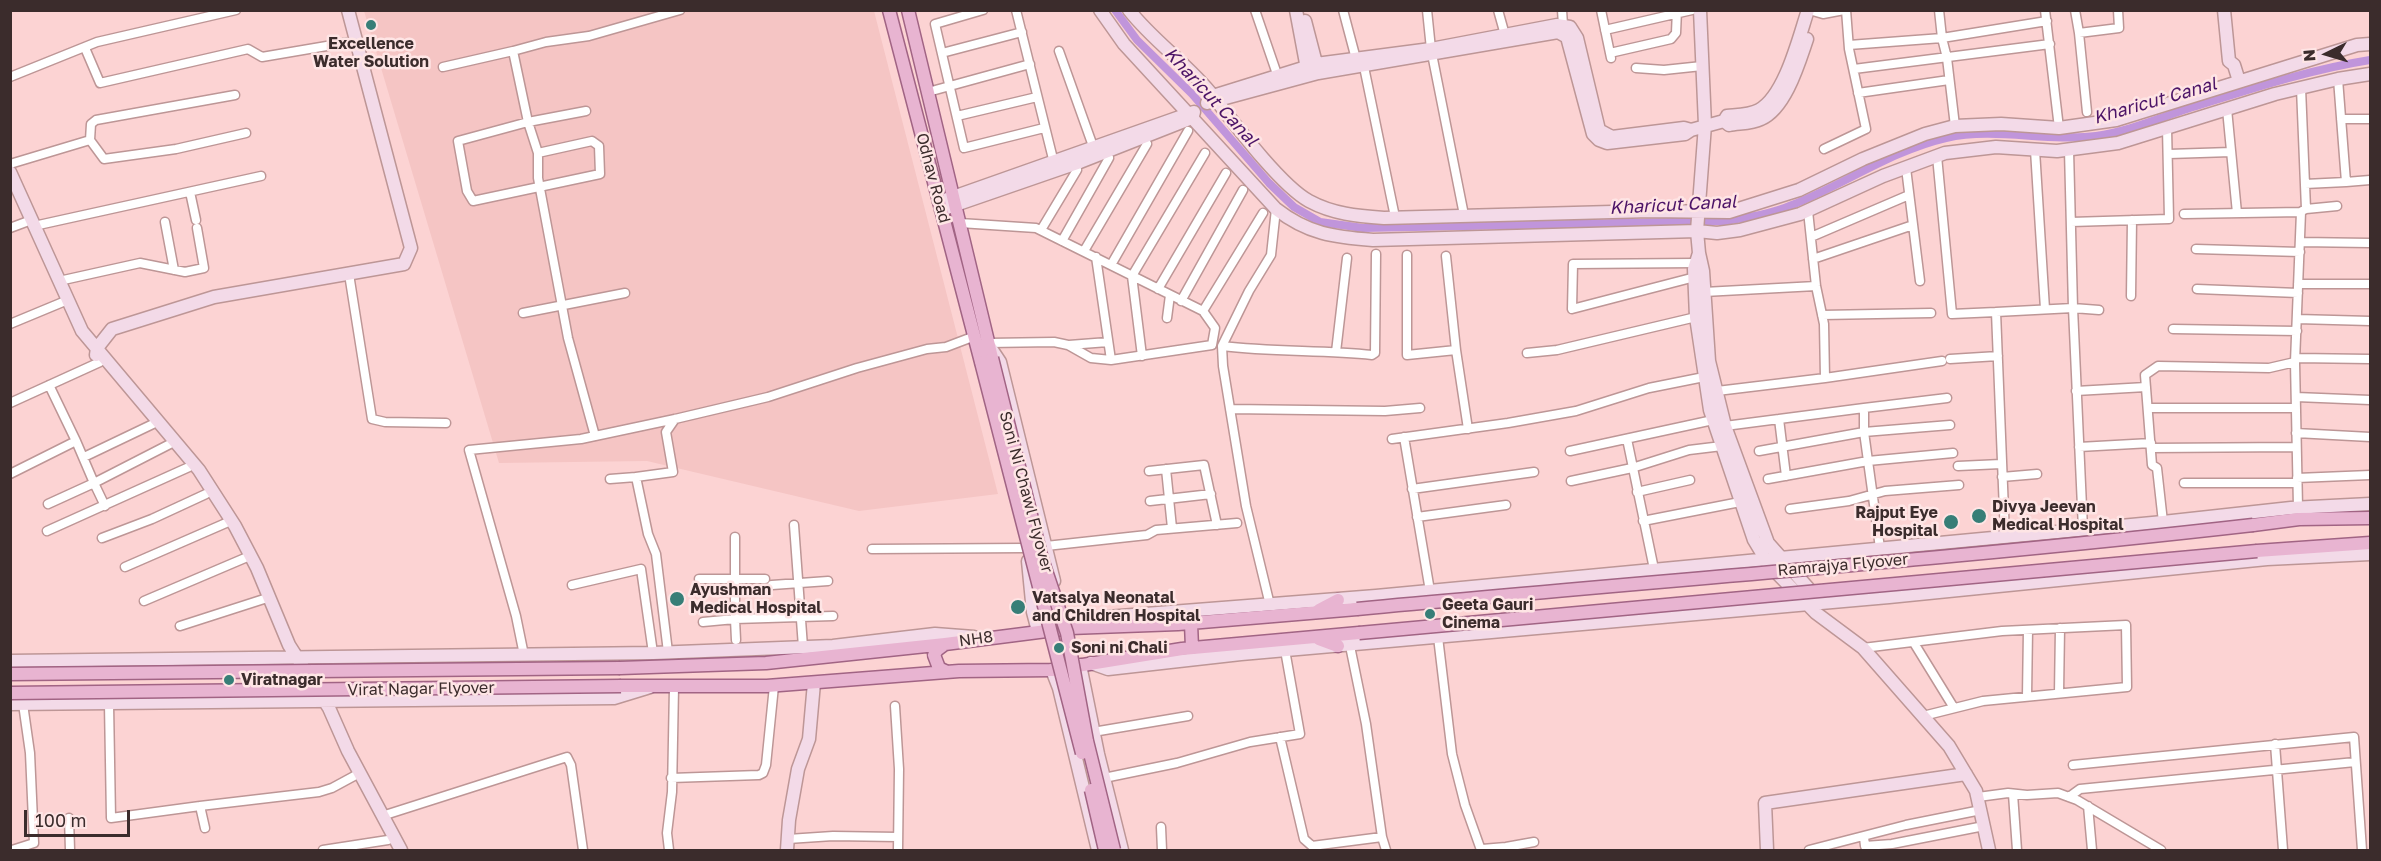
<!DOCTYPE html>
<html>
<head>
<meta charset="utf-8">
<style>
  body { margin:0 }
  #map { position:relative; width:2381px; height:861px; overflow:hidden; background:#fcd3d3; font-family:"Golos Text",sans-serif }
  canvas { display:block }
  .frame { position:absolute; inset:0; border:12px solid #3b2c2c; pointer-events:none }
  .north { position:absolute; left:2297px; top:24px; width:60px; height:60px; -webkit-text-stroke:4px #fee5e5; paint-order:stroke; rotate:265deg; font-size:16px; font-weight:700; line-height:24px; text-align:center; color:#3b2c2c }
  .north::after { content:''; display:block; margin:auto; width:21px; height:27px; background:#3b2c2c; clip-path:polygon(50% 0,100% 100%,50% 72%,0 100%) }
  .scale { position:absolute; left:24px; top:810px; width:106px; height:27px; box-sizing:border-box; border:3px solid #3b2c2c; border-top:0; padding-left:8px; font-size:18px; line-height:21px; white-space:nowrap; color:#3b2c2c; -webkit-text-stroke:4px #fee5e5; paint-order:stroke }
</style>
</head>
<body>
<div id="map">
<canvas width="2381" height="861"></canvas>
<div class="frame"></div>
<div class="north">N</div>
<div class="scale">100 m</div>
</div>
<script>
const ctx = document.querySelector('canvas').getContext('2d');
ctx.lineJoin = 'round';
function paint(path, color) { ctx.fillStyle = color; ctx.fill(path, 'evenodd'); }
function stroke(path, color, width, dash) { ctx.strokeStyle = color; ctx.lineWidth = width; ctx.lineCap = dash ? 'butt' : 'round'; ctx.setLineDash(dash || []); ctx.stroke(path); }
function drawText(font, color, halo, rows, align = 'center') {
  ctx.font = font + ' "Golos Text",sans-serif'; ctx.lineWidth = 5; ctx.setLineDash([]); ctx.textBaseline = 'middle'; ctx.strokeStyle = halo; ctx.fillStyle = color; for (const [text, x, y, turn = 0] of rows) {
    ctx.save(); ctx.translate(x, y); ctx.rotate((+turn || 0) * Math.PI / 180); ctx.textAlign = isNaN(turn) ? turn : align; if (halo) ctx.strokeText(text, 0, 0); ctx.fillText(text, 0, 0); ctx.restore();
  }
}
paint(new Path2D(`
  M364,11H874L998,494L859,511L647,461L499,463Z`), '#f5c5c4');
stroke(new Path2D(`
  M1115,10L1137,40L1192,94L1269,183L1294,207L1320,222L1363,228L1726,221C1748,217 1772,214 1792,205C1843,185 1893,150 1946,138C1995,127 2046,142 2096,136C2126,132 2157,119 2187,109C2248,90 2307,70 2370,60`), '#c095db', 8);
const street = new Path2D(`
  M983,10L935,24L964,148L1044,128
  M1016,10L1054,163
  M1255,10L1278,77
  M1343,10L1356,59
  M1427,10L1431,49L1464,215
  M1498,10L1505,35
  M1562,10L1563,25
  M1601,10L1611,58
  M1809,10L1823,14L1844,10
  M2045,10L2059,128
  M2075,10L2079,33L2119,28L2118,10
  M1605,30L1692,10
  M2079,33L2087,112
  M1849,45L1942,38L1939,10
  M85,48L100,83L248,49L262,57L356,41
  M1059,51L1094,149
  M942,53L1022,32
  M1610,53L1671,39L1676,33L1677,10
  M1363,62L1395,217
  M443,67L513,51
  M1636,68L1664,70L1702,66
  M1854,69L2050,44
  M10,77L97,42L236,10
  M2301,88L2306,209
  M928,92L1030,64
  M1858,93L1949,80
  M235,95L96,120L91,124L90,140L104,159L176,149L246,133
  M2227,109L2237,213
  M957,116L1037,97
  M2341,119H2370
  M1955,126L1947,58L1942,38L2047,21
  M1824,149L1866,129L1849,49L1846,10
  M2035,150L2045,309
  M538,153L592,141L599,146L600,174L473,201L467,191L458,141L528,122L586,111
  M2169,154L2231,152
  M1937,156L1952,314L1996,312
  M10,164L90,140
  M1906,168L1920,281
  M2346,182L2370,180
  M2305,184L2346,182L2338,79
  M190,192L196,220
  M1808,211L1816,286L1824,324L1825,378
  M2302,211L2306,209L2337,206
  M2184,214L2301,212L2295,362L2298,507
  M165,222L174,270
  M2071,222L2169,219L2167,128
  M960,223L1036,228L1203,311L1215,328L1212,345L1111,360L1091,358L1068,345L1054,342L988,343
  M34,226L261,176
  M10,228L26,222
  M1041,230L1077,170
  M1811,237L1909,195
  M1062,241L1109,158
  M2300,242L2370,243
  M2196,249L2300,252
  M1084,251L1147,144
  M1407,255V355L1456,350
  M1446,256L1456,350L1468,429
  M1096,257L1111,360
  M1813,259L1913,225
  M1111,265L1188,131
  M349,274L372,419L385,422L446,423
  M1695,277L1572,309L1573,264L1696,263
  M59,281L140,263L185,272L204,268L197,228
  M2298,284H2370
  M1158,289L1226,173
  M2197,289L2298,293
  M1704,292L1816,286
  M2131,296L2132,220
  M1181,301L1243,190
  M1203,311L1263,213
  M523,313L625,293
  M1822,315L1931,313
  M1167,318L1170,295
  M2297,319L2370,321
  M10,324L63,302
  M2173,329L2297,331
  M1069,345L1108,342
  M1222,346C1272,352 1322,350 1372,355L1375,353L1376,254
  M1336,352L1347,258
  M1527,353L1557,350L1696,317
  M1142,356L1132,276L1205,153
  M2296,358L2370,359
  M1950,359L1998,356
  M1717,391L1825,378L1942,361
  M2076,391L2146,387
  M2296,397L2370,400
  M10,403L100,362
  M1864,408L1947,398
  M2148,408H2296
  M1230,409L1385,411L1420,408
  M1779,419L1786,476
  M1725,426L1864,408V432L1950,425
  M2296,433L2370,437
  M595,436L568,338L538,178V153L528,122L513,51L546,42L589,36L680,10
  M1404,437L1430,591
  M1392,439L1508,423L1576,411L1649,388L1704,377
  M1627,439L1654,569
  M76,441L94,483L170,444
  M2079,447L2151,443
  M2151,448L2296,447
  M1570,451L1713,420
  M1759,451L1864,432L1880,548
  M84,457L153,424
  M1958,466L2001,464
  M1166,469L1172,528
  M1149,471L1204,465L1217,525
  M10,474L76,441L49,385
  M2002,477L2037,474
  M2297,478L2370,475
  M610,479L636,477
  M1768,479L1868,461L1953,453
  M1571,481L1632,468L1689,450L1722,446
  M2184,483H2297
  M1412,489L1534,472
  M1637,492L1690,480
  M1150,501L1211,494
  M48,504L94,483L105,506
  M1790,509L1849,501L1885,491L1959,485
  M1417,517L1506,505
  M1643,521L1740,502
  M2163,522L2157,468L2152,465L2145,375L2158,366L2269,368L2295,362
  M794,525L803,647
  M2083,529L2073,308L2099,310
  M47,531L189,467
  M2005,536L1996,312L2073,308L2069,150
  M102,538L152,519L206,494
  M1046,546L1147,535L1156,530L1237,523
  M872,549L1025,548
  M125,567L226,523
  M699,579H765
  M572,585L641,569L653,653
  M772,585L828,581
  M144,601L245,558
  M1270,605L1246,506L1223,366L1222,346L1249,291L1271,255L1276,209
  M703,622L735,619V537
  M180,626L264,599
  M1438,637L1452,754L1465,805L1481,850
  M736,640L735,619L833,616
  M1914,643L1954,708
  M1350,646L1366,724L1382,837L1386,850
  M1863,648L2002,631L2126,625L2127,687L1983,701L1923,716
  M668,652L656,554L648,534L636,477L673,472L666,432L675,419
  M524,655L516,616L469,450L581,439L675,419L768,397L857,368L927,349L946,347L975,336
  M2059,693L2060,628
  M2027,696L2028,630
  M109,704L111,818L200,806
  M895,706L899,769L898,850
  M1093,732L1188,716
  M1280,737L1304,839L1312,846L1382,837
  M2275,744L2283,850
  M2073,765L2354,737L2362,850
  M671,778L759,775L763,773L766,765L774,686
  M1104,778L1177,763L1250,742L1300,734L1285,650
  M2013,794L2017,850
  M1978,797L2008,793L2027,795L2058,793L2077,800L2161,850
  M2069,797L2080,789L2355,762
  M2088,806L2092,850
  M382,816L567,757L571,765L583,850
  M69,818L70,850
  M1161,827L1162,850
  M205,828L200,806L319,792L332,788L356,775
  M1864,837L1865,846L1892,844L1984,826
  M788,839L833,836L898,837
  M1482,849L1506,847L1534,842
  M12,850L34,843L30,753L23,704
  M323,850L388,840
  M669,850L667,833L672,792L674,687
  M1809,850L1906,825L1981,810`);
const secondary = new Path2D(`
  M1100,10L1124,44L1276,209C1308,234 1334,237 1373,240L1697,231L1717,233L1740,230L1800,214L1883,176L1945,153L1996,147L2057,151L2118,143L2275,94L2338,79L2370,74
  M1129,10C1154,42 1189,65 1213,96C1234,123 1280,185 1309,201C1333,214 1357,216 1384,218L1650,211L1729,212L1799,190L1863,159L1925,134L1955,126L2001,124L2059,128L2116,120L2357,45L2370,44
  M1296,10L1308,74
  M1700,10L1705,125L1697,231L1699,253L1703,271L1709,361L1725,426L1768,543L1817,598
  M2224,10L2229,61L2234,65L2239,81
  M1305,21L1318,71
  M1724,121L1729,125C1739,123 1751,124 1761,119C1786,108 1799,62 1807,39
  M1691,130L1684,128L1612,137L1599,130L1577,38L1570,27L1557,25L1431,49L1316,64L1213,96L1207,103L1318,73L1558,32L1567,37L1593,134L1599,140L1607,143L1685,134L1691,130L1724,121L1727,116C1737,115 1750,115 1759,110C1785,96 1799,37 1808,10
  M10,172L82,331L199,470L235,526L257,568L289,645L329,708L348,751L401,850
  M939,202L1194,112L1192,118L1080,162L941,210
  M1699,253L1694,269L1696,317L1710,410L1754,540L1769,565L1816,613L1863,648L1949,746L1976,791L1989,850
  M990,347L1000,362L1054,581
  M96,355L97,348L112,329L214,297L404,264L411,248L348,10
  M1028,561L1033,612L1038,631
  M1085,627L1107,617L1376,596L2163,522L2291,508L2370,504
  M10,661L653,653L833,646L935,634L974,637
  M1091,663L1108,669L1241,654L1889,597L2267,559L2370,554
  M1080,665L1098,754L1122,850
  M1052,670L1059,688L1098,850
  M10,704L614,698L650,687
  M787,850L789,820L798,769L809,739L814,683
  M1767,850L1765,803L1966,774`);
const primary = new Path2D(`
  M889,10L981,362
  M908,10L992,358
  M2253,525L2299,519L2370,518
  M2257,551L2370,543
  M1319,610L1338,600
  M1191,623L1192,648
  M1319,639L1338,646
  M945,644L937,650L934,655L939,668L947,672
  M620,668L766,663L945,644L1070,628L1178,624L1357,609
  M621,686H767L959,671L1052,670L1182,649L1359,633`);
stroke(street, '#bd9696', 11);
stroke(secondary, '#bd9696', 15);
stroke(primary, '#a16484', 15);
stroke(street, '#fff', 8);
stroke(secondary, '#f3dae8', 12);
stroke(primary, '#e8b4d1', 12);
const primaryBridge = new Path2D(`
  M992,358L1042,559L1067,633L1087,741L1114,850
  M981,362L1082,753
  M1357,609C1655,581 1955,559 2253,525
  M1359,633L2257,551
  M10,674L620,668
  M10,693L621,686
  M1091,790L1105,850`);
stroke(primaryBridge, '#a16484', 15, []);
stroke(primaryBridge, '#e8b4d1', 12);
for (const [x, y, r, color] of [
  [371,25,6,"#377e77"],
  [1979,516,8,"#377e77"],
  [1951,522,8,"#377e77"],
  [677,599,8,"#377e77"],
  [1018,607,8,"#377e77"],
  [1430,614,6,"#377e77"],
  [1059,648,6,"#377e77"],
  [229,680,6,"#377e77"]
]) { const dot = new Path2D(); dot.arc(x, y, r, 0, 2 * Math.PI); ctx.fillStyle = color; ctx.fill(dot); stroke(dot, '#fee5e5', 2); }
drawText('bold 16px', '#3b2c2c', '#fee5e5', [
  ["Excellence",371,44,"center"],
  ["Water Solution",371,62,"center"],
  ["Divya Jeevan",1992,507],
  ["Medical Hospital",1992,525],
  ["Rajput Eye",1938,513,"right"],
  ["Hospital",1938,531,"right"],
  ["Ayushman",690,590],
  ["Medical Hospital",690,608],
  ["Vatsalya Neonatal",1032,598],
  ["and Children Hospital",1032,616],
  ["Geeta Gauri",1442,605],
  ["Cinema",1442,623],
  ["Soni ni Chali",1071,648],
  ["Viratnagar",241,680]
], 'left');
drawText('16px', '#3b2c2c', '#fee5e5', [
  ["Odhav Road",933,178,75],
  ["Soni Ni Chawl Flyover",1026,492,75],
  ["Ramrajya Flyover",1843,565,-5],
  ["NH8",976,639,-8],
  ["Virat Nagar Flyover",421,689,-1]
]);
drawText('italic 18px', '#4c1467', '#fee5e5', [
  ["Kharicut Canal",1211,97,47],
  ["Kharicut Canal",2155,101,-16],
  ["Kharicut Canal",1673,205,-3]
]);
</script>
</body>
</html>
